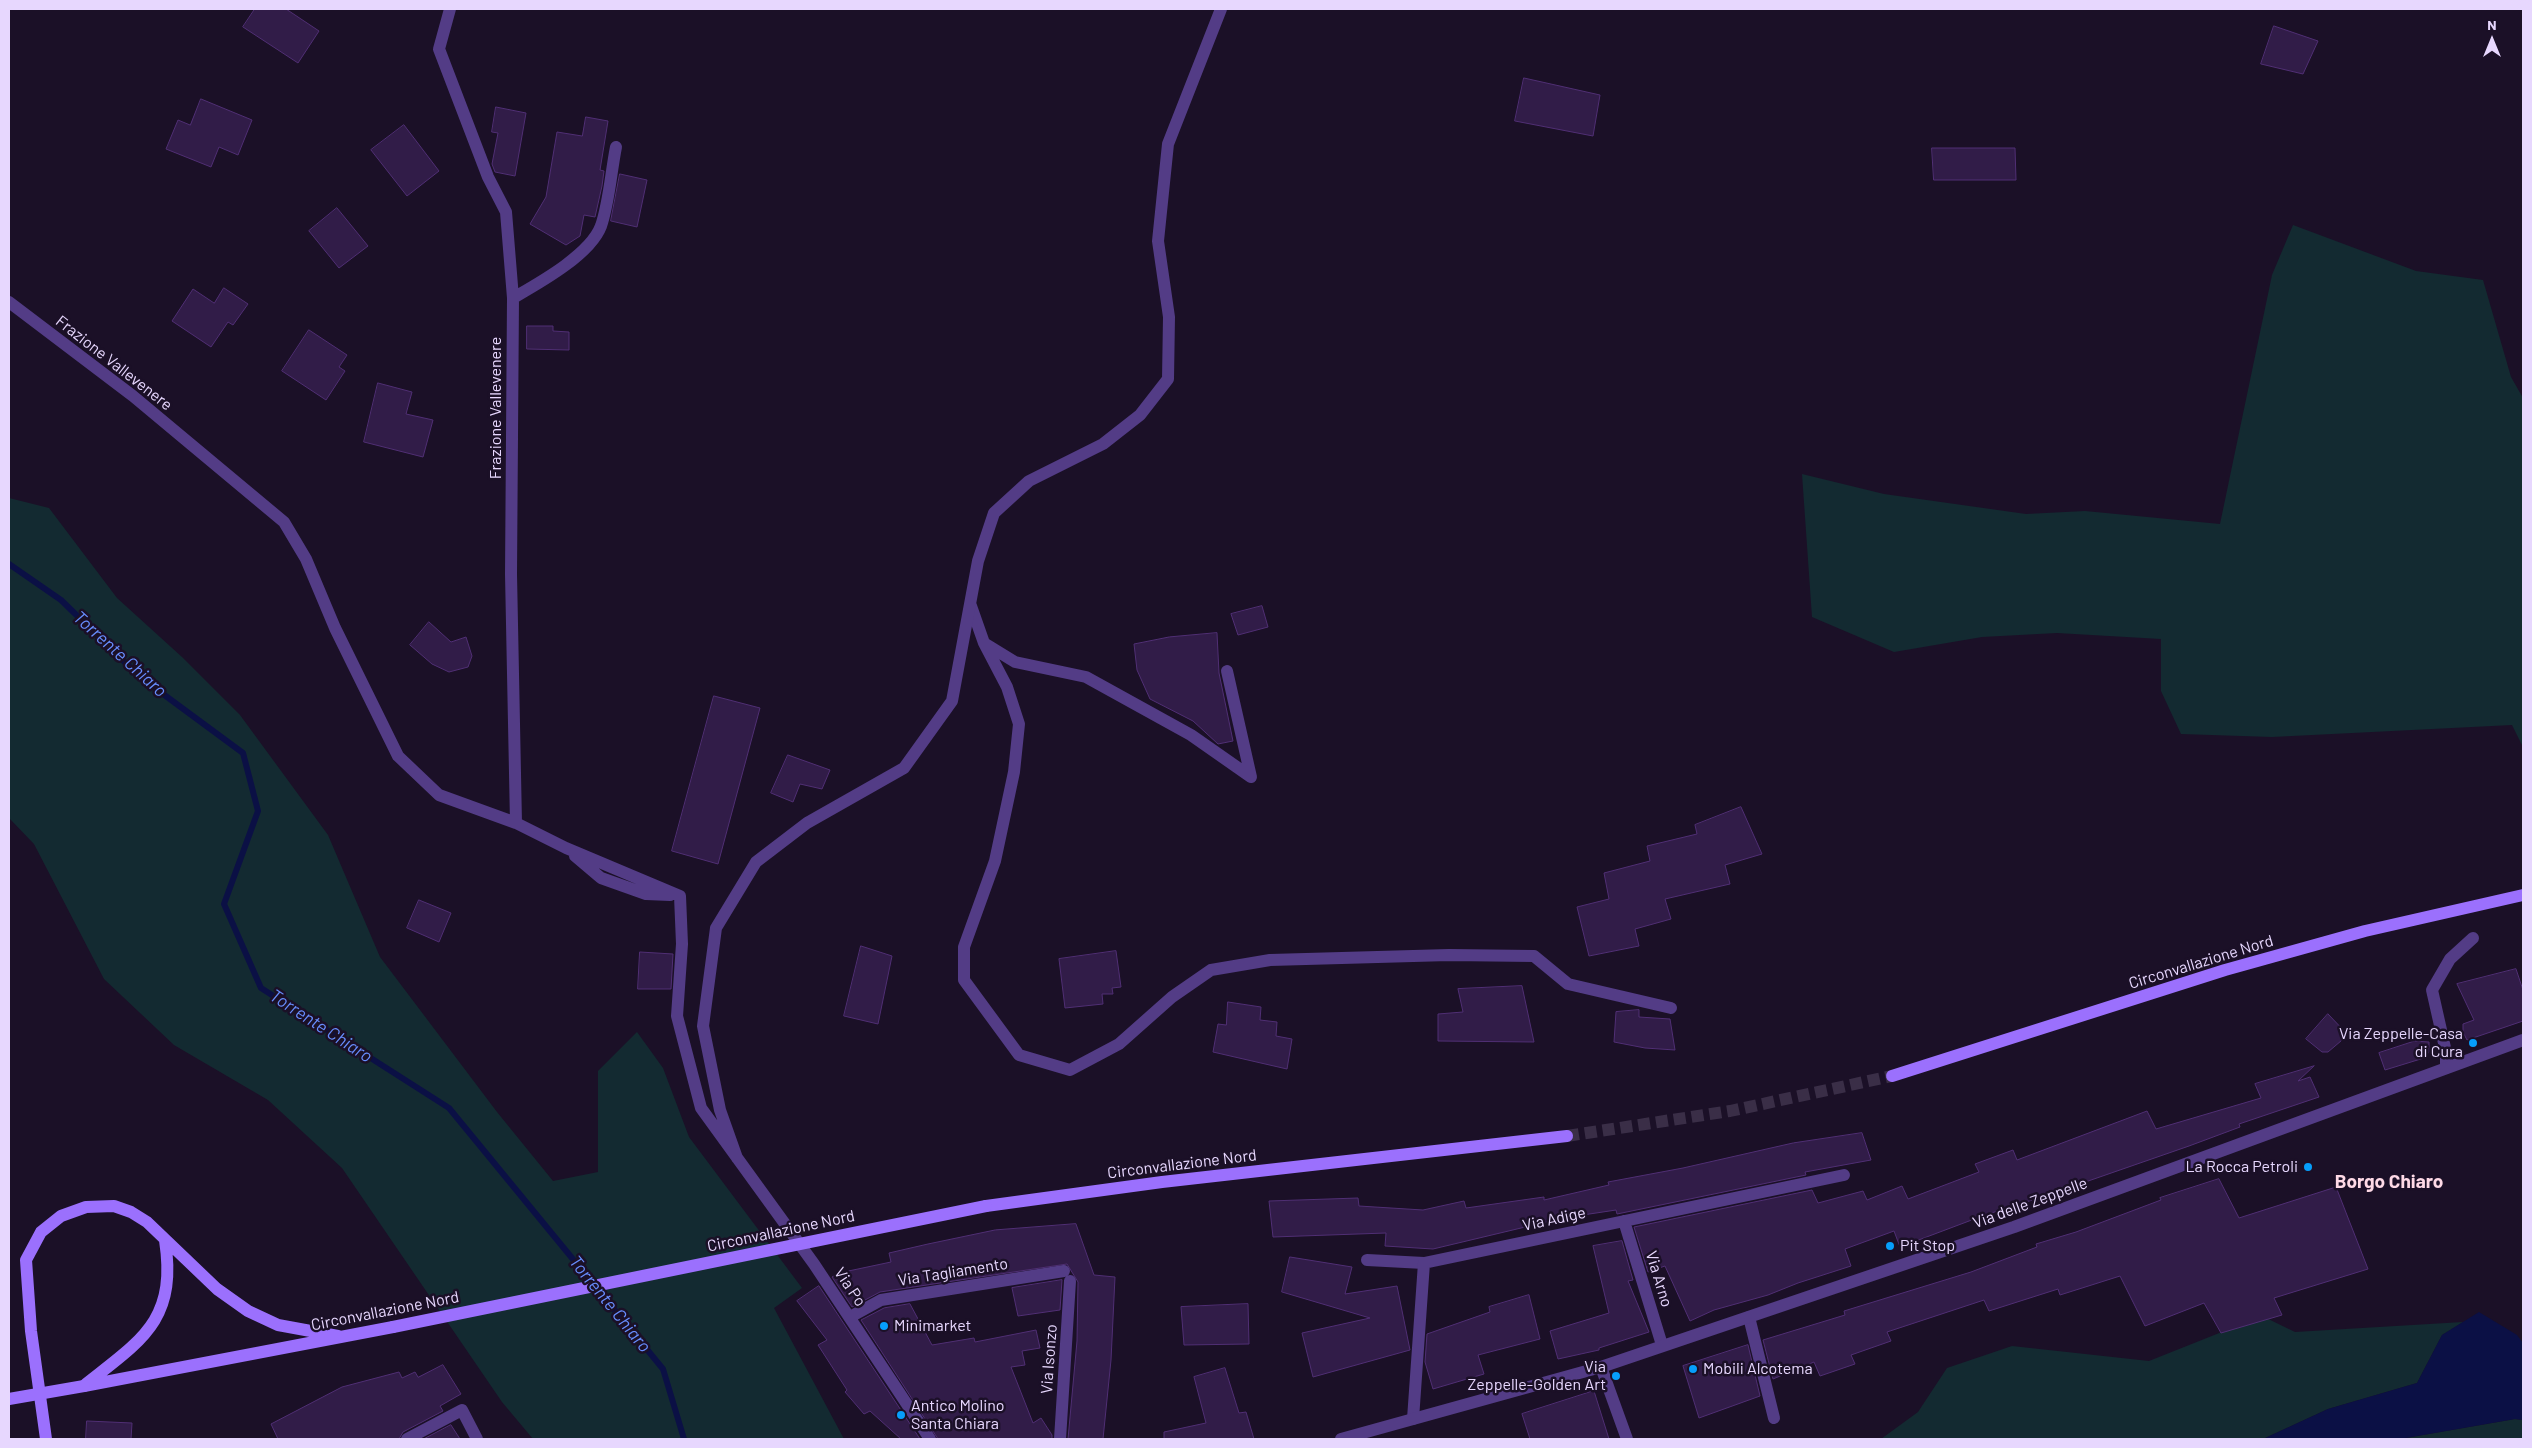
<!DOCTYPE html>
<html>
<head>
<meta charset="utf-8">
<style>
  body { margin:0 }
  #map { position:relative; width:2532px; height:1448px; overflow:hidden; background:#1b1027; font-family:Barlow,sans-serif }
  canvas { display:block }
  .frame { position:absolute; inset:0; border:10px solid #e7d7fe; pointer-events:none }
  .north { position:absolute; left:2467px; top:15px; width:50px; height:50px; -webkit-text-stroke:4px #1b1027; paint-order:stroke; rotate:0deg; font-size:14px; font-weight:700; line-height:20px; text-align:center; color:#e7d7fe }
  .north::after { content:''; display:block; margin:auto; width:18px; height:22px; background:#e7d7fe; clip-path:polygon(50% 0,100% 100%,50% 72%,0 100%) }
</style>
</head>
<body>
<div id="map">
<canvas width="2532" height="1448"></canvas>
<div class="frame"></div>
<div class="north">N</div>
</div>
<script>
const ctx = document.querySelector('canvas').getContext('2d');
ctx.lineJoin = 'round';
function paint(path, color) { ctx.fillStyle = color; ctx.fill(path, 'evenodd'); }
function stroke(path, color, width, dash) { ctx.strokeStyle = color; ctx.lineWidth = width; ctx.lineCap = dash ? 'butt' : 'round'; ctx.setLineDash(dash || []); ctx.stroke(path); }
function drawText(font, color, halo, rows, align = 'center') {
  ctx.font = font + ' Barlow,sans-serif'; ctx.lineWidth = 5; ctx.setLineDash([]); ctx.textBaseline = 'middle'; ctx.strokeStyle = halo; ctx.fillStyle = color; for (const [text, x, y, turn = 0] of rows) {
    ctx.save(); ctx.translate(x, y); ctx.rotate((+turn || 0) * Math.PI / 180); ctx.textAlign = isNaN(turn) ? turn : align; if (halo) ctx.strokeText(text, 0, 0); ctx.fillText(text, 0, 0); ctx.restore();
  }
}
paint(new Path2D(`
  M2293,225L2416,271L2483,280L2511,377L2523,398V747L2512,725L2272,737L2181,734L2161,691V639L2057,633L1982,637L1894,652L1812,617L1802,474L1884,494L2026,514L2085,511L2220,524L2272,275Z
  M9,498L49,508L117,598L182,657L240,715L328,835L380,957L497,1112L553,1181L598,1172V1071L637,1032L663,1068L689,1137L802,1288L774,1308L844,1439H533L502,1402L342,1168L268,1100L174,1045L104,979L34,844L9,818Z
  M2262,1316L2295,1332L2463,1322L2442,1335L2417,1383L2328,1409L2263,1439H1881L1918,1412L1947,1368L2012,1346L2149,1361Z
  M2515,1419L2523,1420V1439H2400Z`), '#132a31');
paint(new Path2D(`
  M2479,1312L2517,1335L2523,1343V1420L2515,1419L2400,1439H2263L2328,1409L2417,1383L2442,1335Z`), '#0b1045');
stroke(new Path2D(`
  M9,564L61,600L140,677L243,753L258,811L224,904L261,988L449,1108L663,1369L684,1439`), '#0b1045', 6);
const building = new Path2D(`
  M255,9H286L319,31L298,63L243,27Z
  M2274,26L2318,41L2303,74L2261,64Z
  M1524,78L1600,95L1593,136L1515,121Z
  M201,99L252,120L238,155L219,147L211,167L166,149L178,120L190,125Z
  M496,107L526,113L515,176L495,172L492,164L498,133L492,132Z
  M586,117L608,121L600,170L604,171L602,186L595,217L584,215L580,236L566,245L530,224L546,197L557,132L582,136Z
  M404,125L439,171L407,196L371,150Z
  M1932,148H2015L2016,180H1934Z
  M620,174L647,180L637,227L611,221Z
  M337,208L368,246L339,268L309,231Z
  M224,288L248,304L233,325L228,322L211,347L172,321L193,289L214,303Z
  M527,326H553V331L569,332V350L527,349Z
  M309,330L347,355L339,367L345,371L326,400L282,371Z
  M378,383L412,392L406,414L433,420L423,457L364,442Z
  M1262,606L1268,627L1238,635L1231,614Z
  M429,622L451,642L466,637L472,656L468,667L449,672L432,664L410,645Z
  M1217,633L1219,673L1233,741L1218,744L1193,721L1150,699L1137,670L1134,644L1169,637Z
  M714,696L760,708L718,864L672,851Z
  M788,755L830,770L822,789L800,784L793,802L771,793Z
  M1741,807L1762,854L1725,865L1730,884L1665,899L1671,919L1635,929L1639,946L1589,956L1577,907L1609,899L1604,873L1650,861L1647,846L1697,834L1695,825Z
  M419,900L451,913L439,942L407,928Z
  M861,946L892,956L878,1024L844,1016Z
  M1116,951L1121,987L1112,988L1113,994H1102L1103,1004L1065,1008L1059,959Z
  M640,952L673,954L671,989H638Z
  M2516,969L2523,990V1021L2467,1040L2463,1032V1024L2474,1020L2457,984Z
  M1522,986L1534,1042L1438,1041V1014L1463,1012L1458,989Z
  M1228,1002L1261,1007L1260,1020L1277,1022L1276,1036L1292,1039L1287,1069L1213,1052L1218,1024L1226,1025Z
  M1639,1010V1017L1670,1019L1675,1050L1645,1048L1614,1042L1616,1012Z
  M2328,1014L2348,1035L2328,1052H2322L2306,1039Z
  M2415,1041L2429,1042V1052L2424,1058L2385,1070L2379,1053Z
  M2314,1066L2298,1081L2310,1077L2319,1097L2239,1124L2240,1127L2189,1146L2045,1196L1985,1215L1900,1247L1894,1231L1845,1249L1851,1266L1798,1283L1768,1295L1714,1310L1690,1321L1665,1266L1648,1272L1634,1227L1812,1190L1818,1203L1863,1191L1867,1200L1902,1186L1908,1199L1979,1172L1975,1164L2013,1150L2017,1160L2147,1111L2156,1129L2261,1098L2255,1084Z
  M1862,1133L1871,1160L1805,1172L1806,1175L1617,1214L1616,1210L1563,1218L1433,1249L1385,1246L1386,1233L1273,1237L1269,1201L1358,1198L1359,1206L1423,1210L1464,1201L1466,1208L1544,1197V1200L1609,1185L1608,1182L1683,1168L1793,1143Z
  M2219,1179L2239,1218L2336,1187L2368,1269L2274,1298L2282,1315L2221,1333L2204,1303L2145,1326L2120,1276L2060,1295L2058,1289L1989,1311L1984,1300L1887,1332L1891,1341L1851,1355L1855,1364L1820,1376L1814,1362L1773,1379L1763,1340L1845,1315L1844,1311L1971,1272L2037,1247L2036,1244L2076,1232L2161,1200L2160,1198Z
  M1076,1224L1094,1275L1115,1277L1111,1360L1103,1439H1068L1077,1341L1078,1282L1067,1264L880,1292L852,1307L832,1277L839,1273L891,1262L889,1253L928,1244L995,1230Z
  M1622,1241L1633,1280L1628,1281L1649,1332L1599,1348V1350L1558,1359L1550,1331L1609,1313L1593,1246Z
  M1290,1257L1352,1267L1345,1294L1397,1286L1410,1350L1313,1377L1302,1333L1370,1318L1282,1292Z
  M1062,1280L1060,1310L1018,1316L1012,1288Z
  M819,1286L920,1439H901L870,1411L864,1414L845,1392L847,1390L818,1345L827,1340L797,1301Z
  M1529,1295L1540,1339L1478,1355L1484,1374L1433,1389L1425,1362L1427,1334L1490,1312L1489,1307Z
  M910,1304L932,1345L974,1338L975,1342L1036,1330L1040,1348L1022,1351L1025,1365L1011,1367L1033,1423L1041,1418L1052,1435V1439H938L861,1320L884,1308Z
  M1248,1304L1249,1344L1184,1345L1181,1307Z
  M1748,1345L1760,1396L1699,1418L1683,1366Z
  M443,1365L461,1394L440,1406L443,1411L403,1432L399,1439H278L271,1424L342,1387L399,1372L402,1378L415,1372L418,1377Z
  M1225,1368L1239,1413L1246,1412L1254,1439H1164V1432L1206,1423L1194,1377Z
  M1594,1391L1609,1439H1530L1522,1414Z
  M87,1421L132,1423L131,1439H86Z
  M451,1425L460,1439H424Z`);
paint(building, '#311c48');
stroke(building, '#502f74', 1);
stroke(new Path2D(`
  M1567,1136L1730,1111L1892,1076`), '#3a2e47', 12, [12, 6]);
stroke(new Path2D(`
  M971,606L984,643L1015,662L1086,677L1191,735L1251,777L1227,671
  M984,643L1007,687L1019,724L1014,772L995,861L964,947V980L1019,1055L1070,1070L1119,1044L1172,997L1211,970L1270,960L1449,955L1534,956L1568,984L1671,1008
  M2446,1068V1052L2432,990L2450,959L2473,938
  M1367,1260L1424,1263
  M1749,1317L1774,1418
  M1601,1367L1627,1439
  M407,1439L462,1410L477,1439`), '#533c86', 12);
stroke(new Path2D(`
  M450,9L439,49L488,177L506,212L513,298L511,574L516,823
  M513,298C539,283 590,255 601,226C609,203 611,172 616,147
  M9,302L133,396L284,522L306,559L335,628L398,756L439,795L516,823L566,848L680,896
  M575,856L601,878L646,894L670,895
  M680,896L682,944L677,1016L701,1108L814,1264L930,1439
  M737,1158L720,1110L703,1026L716,928L756,862L807,823L904,768L952,701L978,561L994,513L1029,481L1103,444L1140,415L1168,379L1169,317L1158,241L1168,144L1221,9
  M1624,1221L1662,1345
  M850,1317L881,1300L1064,1271
  M1413,1419L1424,1263L1844,1175
  M1060,1439L1070,1281`), '#533c86', 12);
stroke(new Path2D(`
  M1341,1439L1601,1367L2014,1227L2523,1040`), '#533c86', 12);
stroke(new Path2D(`
  M1892,1076L2225,970L2365,931L2523,895
  M986,1206L1162,1182L1567,1136
  M86,1384C143,1339 177,1320 165,1240
  M84,1386L393,1327
  M46,1439L31,1331L26,1260L41,1232L61,1216L86,1207L114,1206L131,1212L147,1222L217,1289L248,1311L278,1325L338,1336`), '#9b70fd', 12);
stroke(new Path2D(`
  M393,1327L986,1206
  M9,1399L84,1386`), '#9b70fd', 12);
for (const [x, y, r, color] of [
  [2473,1043,5,"#069efb"],
  [2308,1167,5,"#069efb"],
  [1890,1246,5,"#069efb"],
  [884,1326,5,"#069efb"],
  [1693,1369,5,"#069efb"],
  [1616,1376,5,"#069efb"],
  [901,1415,5,"#069efb"]
]) { const dot = new Path2D(); dot.arc(x, y, r, 0, 2 * Math.PI); ctx.fillStyle = color; ctx.fill(dot); stroke(dot, '#1b1027', 2); }
drawText('16px', '#e7d7fe', '#1b1027', [
  ["Frazione Vallevenere",114,363,38],
  ["Frazione Vallevenere",496,408,-90],
  ["Circonvallazione Nord",2201,962,-17],
  ["Circonvallazione Nord",1182,1164,-7],
  ["Via delle Zeppelle",2030,1203,-20],
  ["Via Adige",1554,1219,-12],
  ["Circonvallazione Nord",781,1231,-12],
  ["Via Tagliamento",953,1272,-9],
  ["Via Arno",1659,1279,73],
  ["Via Po",850,1287,56],
  ["Circonvallazione Nord",385,1311,-11],
  ["Via Isonzo",1049,1359,-86]
]);
drawText('16px', '#e7d7fe', '#1b1027', [
  ["Via Zeppelle-Casa",2463,1034,"right"],
  ["di Cura",2463,1052,"right"],
  ["La Rocca Petroli",2298,1167,"right"],
  ["Pit Stop",1900,1246],
  ["Minimarket",894,1326],
  ["Via",1606,1367,"right"],
  ["Zeppelle-Golden Art",1606,1385,"right"],
  ["Mobili Alcotema",1703,1369],
  ["Antico Molino",911,1406],
  ["Santa Chiara",911,1424]
], 'left');
drawText('italic 18px', '#678dfd', '#1b1027', [
  ["Torrente Chiaro",120,654,42],
  ["Torrente Chiaro",321,1026,33],
  ["Torrente Chiaro",610,1304,51]
]);
drawText('bold 19px', '#fed9e6', '#1b1027', [
  ["Borgo Chiaro",2389,1182]
]);
</script>
</body>
</html>
